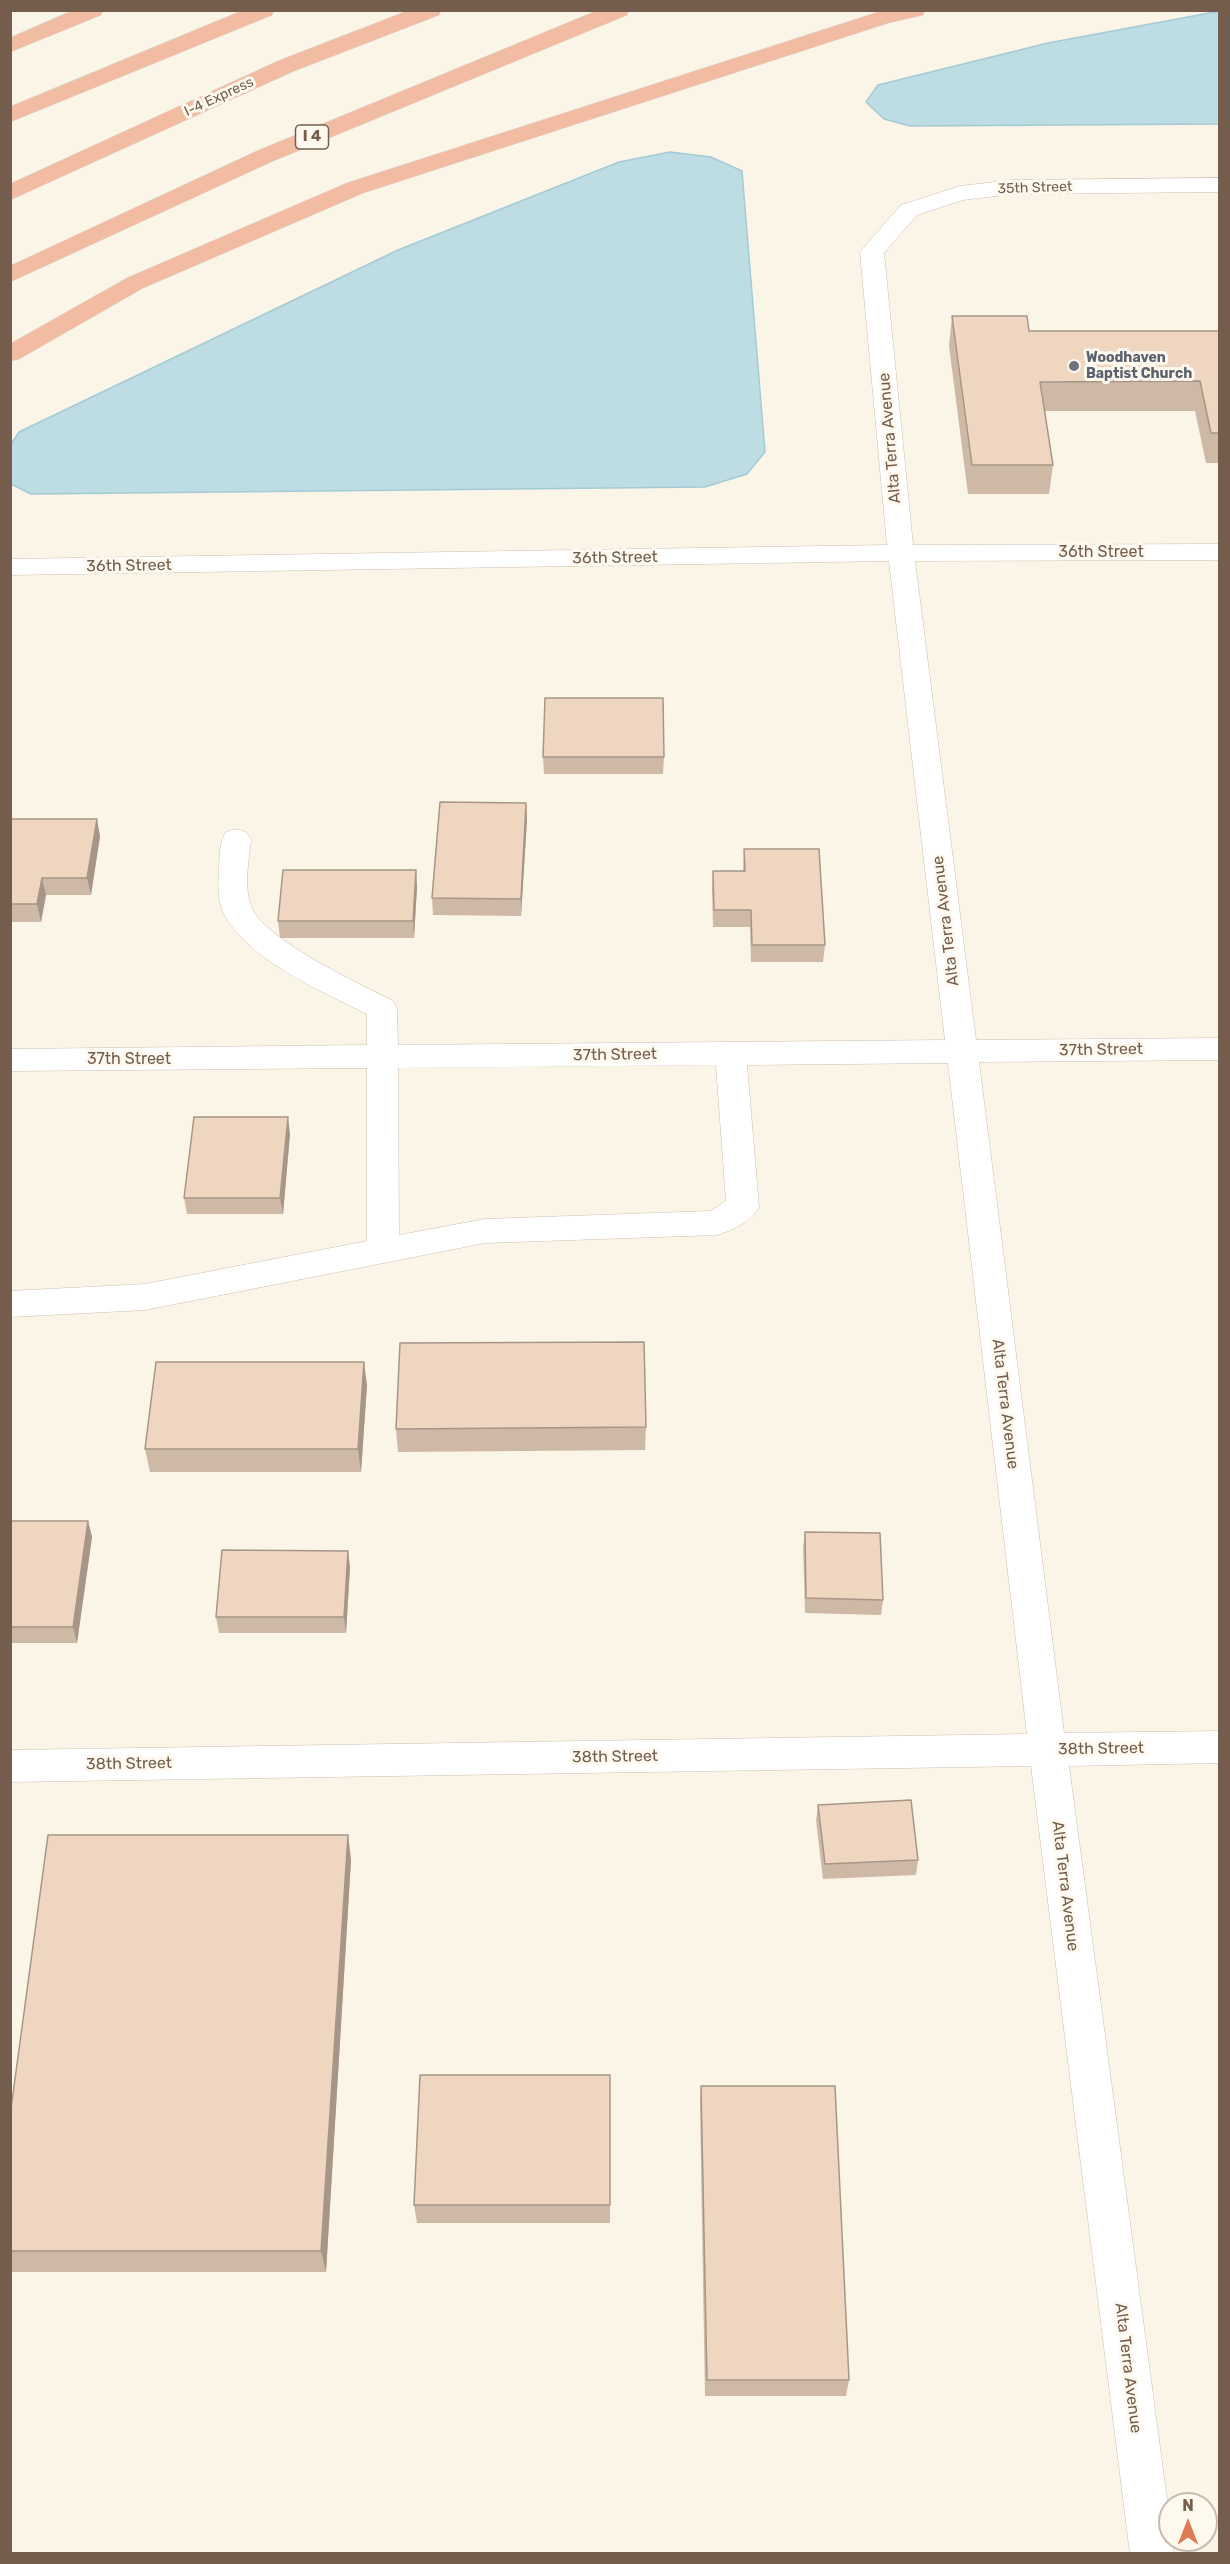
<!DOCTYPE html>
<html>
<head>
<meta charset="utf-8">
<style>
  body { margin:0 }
  #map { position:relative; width:1230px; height:2564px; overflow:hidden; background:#fbf5e8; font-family:Rubik,sans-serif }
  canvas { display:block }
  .frame { position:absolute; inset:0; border:12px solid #745d4d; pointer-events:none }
  .north { position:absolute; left:1158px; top:2492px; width:60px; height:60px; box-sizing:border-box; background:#fef9ee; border:2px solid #c7bbae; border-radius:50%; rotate:0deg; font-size:16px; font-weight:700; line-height:24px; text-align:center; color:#745d4d }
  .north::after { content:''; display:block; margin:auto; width:21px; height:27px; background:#de7b54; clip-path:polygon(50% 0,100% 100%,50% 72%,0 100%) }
</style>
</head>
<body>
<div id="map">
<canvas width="1230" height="2564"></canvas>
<div class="frame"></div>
<div class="north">N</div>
</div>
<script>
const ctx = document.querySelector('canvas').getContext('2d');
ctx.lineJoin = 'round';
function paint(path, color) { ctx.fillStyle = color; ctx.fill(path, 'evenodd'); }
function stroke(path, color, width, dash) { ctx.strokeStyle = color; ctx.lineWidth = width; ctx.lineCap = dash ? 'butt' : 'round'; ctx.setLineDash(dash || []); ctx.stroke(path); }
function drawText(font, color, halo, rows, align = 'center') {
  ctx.font = font + ' Rubik,sans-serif'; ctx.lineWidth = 6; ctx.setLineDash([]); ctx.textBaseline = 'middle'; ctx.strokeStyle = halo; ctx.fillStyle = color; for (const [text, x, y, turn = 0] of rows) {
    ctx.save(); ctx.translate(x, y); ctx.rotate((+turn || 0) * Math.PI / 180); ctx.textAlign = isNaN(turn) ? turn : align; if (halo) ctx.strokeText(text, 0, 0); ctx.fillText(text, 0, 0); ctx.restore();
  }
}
const water = new Path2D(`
  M1220,11L1219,124L910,126L884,119L866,102L878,85L1048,43Z
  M670,152L711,157L742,171L765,452L747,474L705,487L31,494L11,484V444L19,432L398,250L619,162Z`);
paint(water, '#bddce4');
stroke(water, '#a4cbd5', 1.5);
const minor = new Path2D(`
  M1220,178V192L1013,194L963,200L917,215L884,253L913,545L1220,544V560L915,561L976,1040L1220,1038V1060L979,1062L1064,1733L1220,1731V1763L1069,1766L1170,2522V2540H1172L1174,2554H1130L1031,1766L10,1782V1750L1027,1734L948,1063L747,1065L759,1207C751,1222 733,1230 717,1235L485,1243L145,1310L10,1317V1291L145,1284L367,1241V1068L10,1071V1049L367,1045V1014C322,991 248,960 224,914C217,900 218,883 219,868C220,856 219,842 226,832L236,829L246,832L251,839C249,861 243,887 252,908C265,940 360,984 393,1001L397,1009L398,1045L945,1040L889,561L10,575V559L887,545L860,252L901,205L960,186L1013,180ZM716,1065L726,1201L711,1211L485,1219L399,1235L398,1068Z`);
const highway = new Path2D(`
  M74,10H103L101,15L10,52V38Z
  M244,10H274L272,15L10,122V107Z
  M410,10H441L439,15L294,71L10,200V184L278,61Z
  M599,10H629L627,15L273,161L10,282V266L257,151Z
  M885,10H925L923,15L888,23L363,193L143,288L19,359L10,361V344L127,278L347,183Z`);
stroke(minor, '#cdbdae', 1);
stroke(highway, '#d8d2cd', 1);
paint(minor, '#fff');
paint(highway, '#f2bca2');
paint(new Path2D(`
  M952,316L1029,331H1220V463H1206L1195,411H1045L1053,465L1049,494H968L949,346Z
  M543,757H664L663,774H544Z
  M526,803L527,820L521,916L433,915L432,898Z
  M10,819L100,836L91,895H46L41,922H10Z
  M744,849L825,945L823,962H751L750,927H713L712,888L713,871H743Z
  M416,870L417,887L414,938H280L278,921Z
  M290,1134L283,1214H187L184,1198Z
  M367,1385L361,1472H150L145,1449Z
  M646,1427L645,1450L398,1452L396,1429Z
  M10,1521H88L92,1537L77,1643H10Z
  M805,1532L883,1600L881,1615L805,1613L803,1547Z
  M350,1567L346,1633H219L216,1617Z
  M818,1805L918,1860L916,1875L823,1879L816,1820Z
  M348,1835L351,1860L326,2272H10V2116Z
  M610,2075V2223H417L414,2205Z
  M701,2086L849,2380L846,2396H705L700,2105Z`), '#ceb8a6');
paint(new Path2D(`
  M526,803L527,820L521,916V899Z
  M97,819L100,836L91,895L87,878Z
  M416,870L417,887L414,938L413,921Z
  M42,878L46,895L41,922L37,904Z
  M288,1117L290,1134L283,1214L280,1198Z
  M364,1362L367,1385L361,1472L358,1449Z
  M88,1521L92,1537L77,1643L73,1627Z
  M348,1551L350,1567L346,1633L344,1617Z
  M348,1835L351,1860L326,2272L321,2251Z`), '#a79687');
const building = new Path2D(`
  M952,316H1027L1029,331H1220V433H1211L1200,381L1040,382L1053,465H972Z
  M545,698H663L664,757H543Z
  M440,802L526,803L521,899L432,898Z
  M10,819H97L87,878H42L37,904H10Z
  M744,849H819L825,945H752L751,910H714L713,871H745Z
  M283,870H416L413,921H278Z
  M194,1117H288L280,1198H184Z
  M644,1342L646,1427L396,1429L400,1343Z
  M156,1362H364L358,1449H145Z
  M10,1521H88L73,1627H10Z
  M805,1532L880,1533L883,1600L806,1598Z
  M222,1550L348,1551L344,1617H216Z
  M911,1800L918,1860L825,1864L818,1805Z
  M48,1835H348L321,2251H10V2116Z
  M420,2075H610V2205H414Z
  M701,2086H835L849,2380H707Z`);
paint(building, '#efd6c1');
stroke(building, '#a79687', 1.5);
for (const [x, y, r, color] of [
  [1074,366,6,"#6b7280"]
]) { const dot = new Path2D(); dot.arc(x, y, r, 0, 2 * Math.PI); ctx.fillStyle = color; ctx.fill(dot); stroke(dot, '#fef9ee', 2); }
drawText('14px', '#745d4d', '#fef9ee', [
  ["I-4 Express",219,97,-25],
  ["35th Street",1035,188,-2]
]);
drawText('bold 14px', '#5b616d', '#fef9ee', [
  ["Woodhaven",1086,358],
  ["Baptist Church",1086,374]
], 'left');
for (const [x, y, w] of [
  [312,137,33]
]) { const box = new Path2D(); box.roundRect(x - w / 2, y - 12, w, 24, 4.5); ctx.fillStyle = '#fef9ee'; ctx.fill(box); stroke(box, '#745d4d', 1.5); }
drawText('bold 15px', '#745d4d', null, [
  ["I 4",312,137]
]);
drawText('16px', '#745d4d', '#fef9ee', [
  ["Alta Terra Avenue",890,438,-95],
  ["36th Street",1101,552],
  ["36th Street",615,558,-1],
  ["36th Street",129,566,-1],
  ["Alta Terra Avenue",946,921,-97],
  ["37th Street",1101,1050,-1],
  ["37th Street",615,1055,-1],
  ["37th Street",129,1059],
  ["Alta Terra Avenue",1005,1404,83],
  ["38th Street",1101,1749,-1],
  ["38th Street",615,1757,-1],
  ["38th Street",129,1764,-1],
  ["Alta Terra Avenue",1065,1886,83],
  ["Alta Terra Avenue",1128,2368,83]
]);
</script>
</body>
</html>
